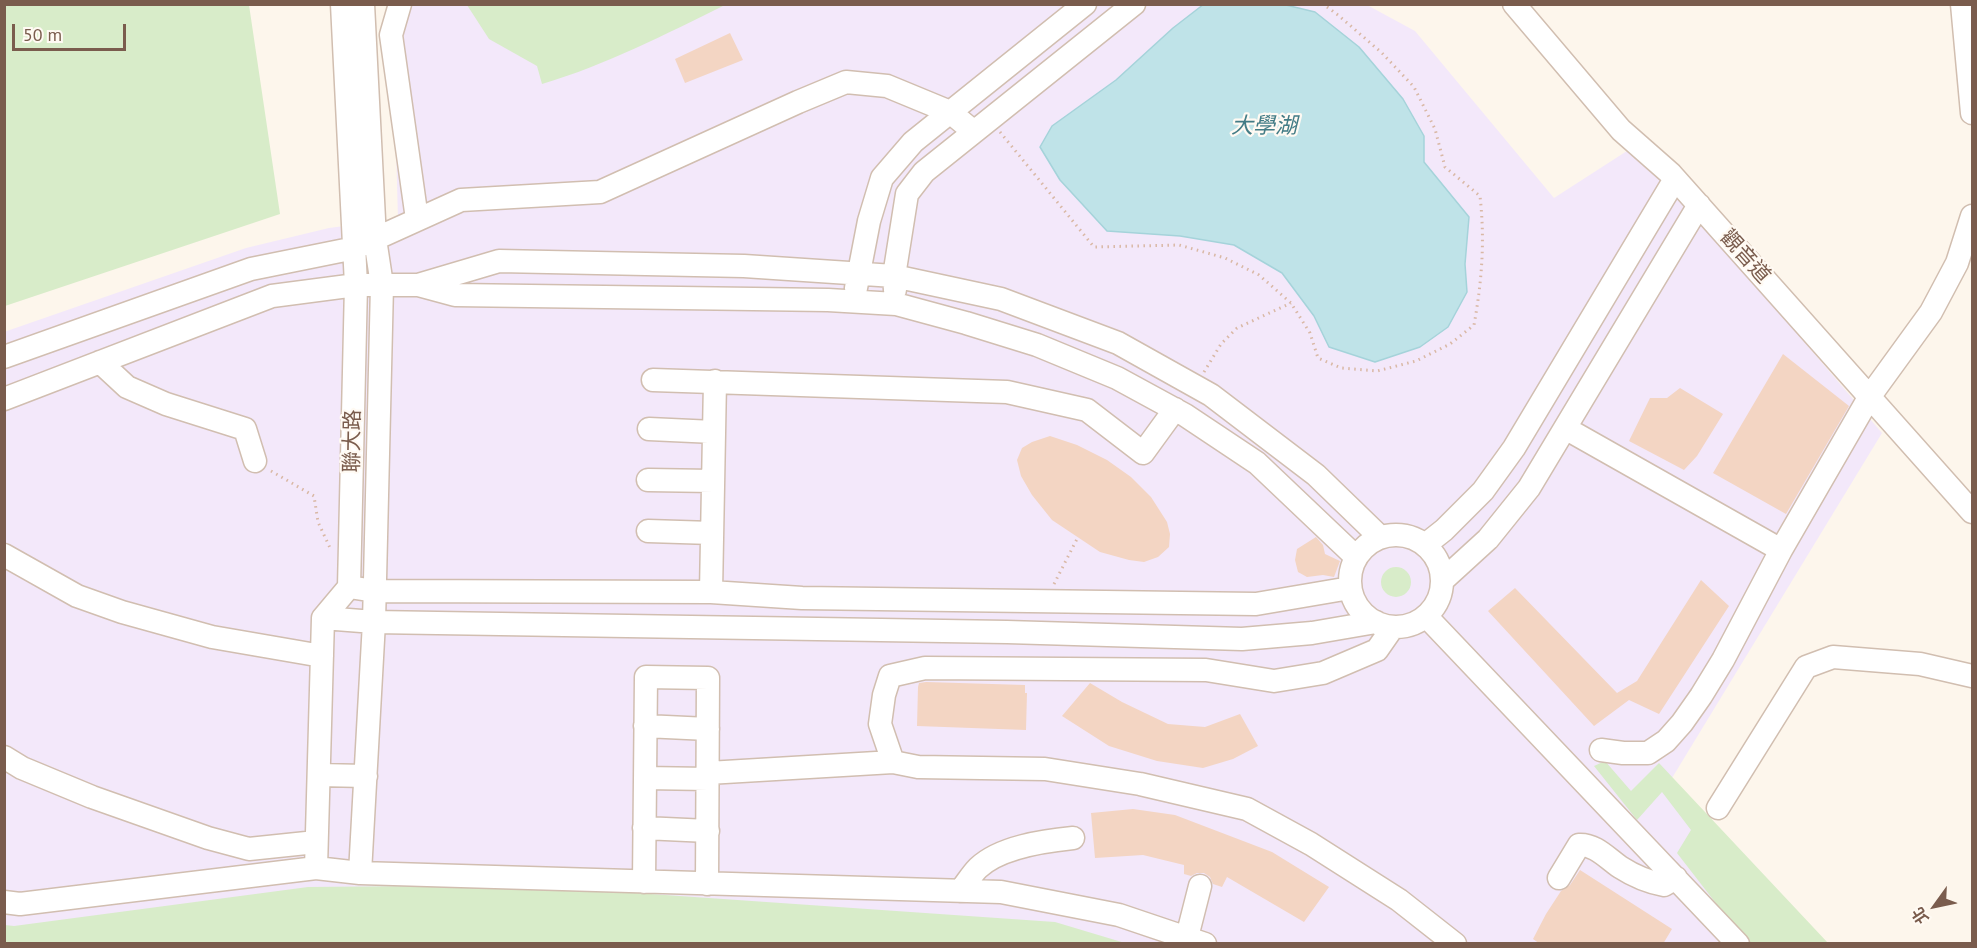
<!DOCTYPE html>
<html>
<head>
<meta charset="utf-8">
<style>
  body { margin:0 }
  #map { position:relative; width:1977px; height:948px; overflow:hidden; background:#fdf6ec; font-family:"PT Sans","Noto Sans TC",sans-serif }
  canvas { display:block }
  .frame { position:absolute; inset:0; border:6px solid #7a5c4d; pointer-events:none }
  .north { position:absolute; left:1905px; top:876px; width:60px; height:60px; -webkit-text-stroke:4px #fffaf3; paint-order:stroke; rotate:237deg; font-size:16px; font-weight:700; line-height:24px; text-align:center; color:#7a5c4d }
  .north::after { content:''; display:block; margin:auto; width:21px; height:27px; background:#7a5c4d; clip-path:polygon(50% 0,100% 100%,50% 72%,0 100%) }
  .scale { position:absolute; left:12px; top:24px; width:114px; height:27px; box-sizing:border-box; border:3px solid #7a5c4d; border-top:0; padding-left:8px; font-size:18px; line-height:21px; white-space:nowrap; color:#7a5c4d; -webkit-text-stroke:4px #fffaf3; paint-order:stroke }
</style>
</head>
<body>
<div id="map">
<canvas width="1977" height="948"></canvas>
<div class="frame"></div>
<div class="north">北</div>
<div class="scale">50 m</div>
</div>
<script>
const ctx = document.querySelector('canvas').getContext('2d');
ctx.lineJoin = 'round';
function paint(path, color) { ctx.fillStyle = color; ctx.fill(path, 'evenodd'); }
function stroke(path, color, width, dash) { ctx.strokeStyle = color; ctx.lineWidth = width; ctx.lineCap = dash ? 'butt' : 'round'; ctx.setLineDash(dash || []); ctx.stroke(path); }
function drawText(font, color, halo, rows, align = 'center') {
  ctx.font = font + ' "PT Sans","Noto Sans TC",sans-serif'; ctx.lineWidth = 4.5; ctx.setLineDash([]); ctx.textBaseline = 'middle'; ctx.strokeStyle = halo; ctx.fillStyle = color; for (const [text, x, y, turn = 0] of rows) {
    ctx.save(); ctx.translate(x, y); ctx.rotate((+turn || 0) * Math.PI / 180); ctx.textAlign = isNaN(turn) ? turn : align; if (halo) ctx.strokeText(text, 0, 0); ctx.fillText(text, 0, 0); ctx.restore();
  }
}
paint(new Path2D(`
  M392,5H1367L1415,31L1554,198L1630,149L1665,179L1882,433L1672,778L1824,943H5L4,332L246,248L329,228L398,219Z`), '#f3e8fa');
paint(new Path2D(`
  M4,5H249L280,214L5,306Z
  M467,5H725C666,34 606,65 542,84L537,66L489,39Z
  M1381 582a15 15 0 1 1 30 0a15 15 0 1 1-30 0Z
  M1605,761L1631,791L1659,763L1828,943H1745L1742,937L1677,853L1691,830L1662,792L1637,820L1594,766Z
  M521,885L1055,922L1125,943L5,944V925L14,926L308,887Z`), '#d8ecc9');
const water = new Path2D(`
  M1204,4L1286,5L1315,12L1359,47L1403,99L1424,136V162L1469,217L1465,264L1467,292L1448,327L1420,347L1375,362L1329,347L1314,316L1282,273L1234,245L1180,236L1107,231L1060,180L1040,147L1052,126L1116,80L1173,28Z`);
paint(water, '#bfe3e8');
stroke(water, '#a5d3da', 1.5);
paint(new Path2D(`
  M730,33L743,60L685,83L675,59Z
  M1783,354L1849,406L1786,514L1713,473Z
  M1680,388L1723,414L1697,456L1684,470L1629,441L1650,398H1667Z
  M1050,436L1077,445L1107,460L1131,477L1151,497L1167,522L1170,534L1169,547L1158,557L1144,562L1129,560L1100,552L1052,520L1032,495L1021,476L1017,460L1022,448L1032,442Z
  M1316,537L1323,545L1325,554L1340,561L1334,577L1323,575L1307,577L1298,572L1295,560L1297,549Z
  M1701,580L1729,606L1659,714L1629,700L1594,726L1488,611L1515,588L1617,693L1637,681Z
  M926,682L1025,685V693H1027L1026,730L917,726L918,687L919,683Z
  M1090,683L1122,702L1168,724L1205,727L1240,714L1258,746L1233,759L1203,768L1157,761L1109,746L1062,716Z
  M1133,809L1175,815L1272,852L1329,887L1304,922L1227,877L1222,887L1213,884L1210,877L1204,873H1197L1191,876L1184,874V865L1143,855L1095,858L1091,813Z
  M1580,870L1672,929L1663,944H1540L1533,939L1546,914L1561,891L1570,885Z`), '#f3d5c3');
const minor = new Path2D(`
  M400,4L391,35L417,219
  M1514,4L1621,130L1671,174L1972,512
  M1962,4L1972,113
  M418,285L499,261L744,266L894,276L1001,299L1118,343L1211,395L1316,475L1380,537
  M856,288L869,221L882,178L913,142L1085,4
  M895,290L894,276L907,194L924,172L1134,4
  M4,357L251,269L355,248L461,200L600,192L798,102L846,82L887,86L950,112L974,132
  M100,362L127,387L166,404L245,429L255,461
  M653,380L1007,392L1087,410L1143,453L1175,409
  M4,399L272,296L356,285H418L455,295L828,300L896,304L966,323L1037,345L1117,378L1185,415L1257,463L1356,557
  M1565,428L1781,550
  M649,429L714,432
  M648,480L713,481
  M648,531L712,533
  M1350 581a46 46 0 1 1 92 0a46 46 0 1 1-92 0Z
  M1425,545L1444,530L1483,491L1514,448L1675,179
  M4,555L77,596L122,612L212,637L322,656
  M1442,581L1488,539L1529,488L1699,205
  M349,587L375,591L711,592L802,598L1256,604L1350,588
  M711,592L715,381
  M1426,616L1738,944
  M323,618L374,622L1007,632L1242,639L1312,633L1376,622
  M1393,627L1377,650L1323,673L1274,681L1206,670L925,668L890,676L884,695L880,724L893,762L918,767L1045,769L1140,784L1247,809L1311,844L1399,900L1455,944
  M645,726L708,729
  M1601,750L1623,753H1648L1666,741L1682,723L1701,696L1723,660L1781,550L1870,396L1931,312L1957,263L1972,216
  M4,757L22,768L92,797L208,838L249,849L316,842
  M708,773L893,762
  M319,775L366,776
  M645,778L708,779
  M1718,808L1806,667L1833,657L1920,664L1972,676
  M644,828L708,831
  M316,868L323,618L349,587L356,285L342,4
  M360,873L374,622L382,285L375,239L363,4
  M1559,878L1579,845C1595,844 1607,858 1620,867C1634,876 1648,882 1664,885L1676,878
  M644,882L646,677L708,678L707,884
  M960,891C966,884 971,875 978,868C1000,847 1043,841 1073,838
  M4,902L20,904L316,868L360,873L1001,892L1119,915L1205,944
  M1187,937L1200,886`);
stroke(minor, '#d1beb0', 25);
stroke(new Path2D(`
  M1000,132L1094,247L1179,245L1225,258L1259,275L1291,303L1310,333L1318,358L1341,368L1377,371L1416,361L1450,344L1474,325C1482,280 1485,241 1480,196L1445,167L1435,129L1414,87L1382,53L1338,15L1323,4
  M1204,372L1221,344L1237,328L1291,303
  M271,471L314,496L318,522L331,550
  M1054,584L1078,537`), '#d9b8a5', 3, [1.5, 4.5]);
stroke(minor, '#fff', 22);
drawText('21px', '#7a5c4d', '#fffaf3', [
  ["觀音道",1745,257,48],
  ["聯大路",353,441,-89]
]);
drawText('italic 22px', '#437c86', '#fffaf3', [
  ["大學湖",1264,127]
]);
</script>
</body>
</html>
